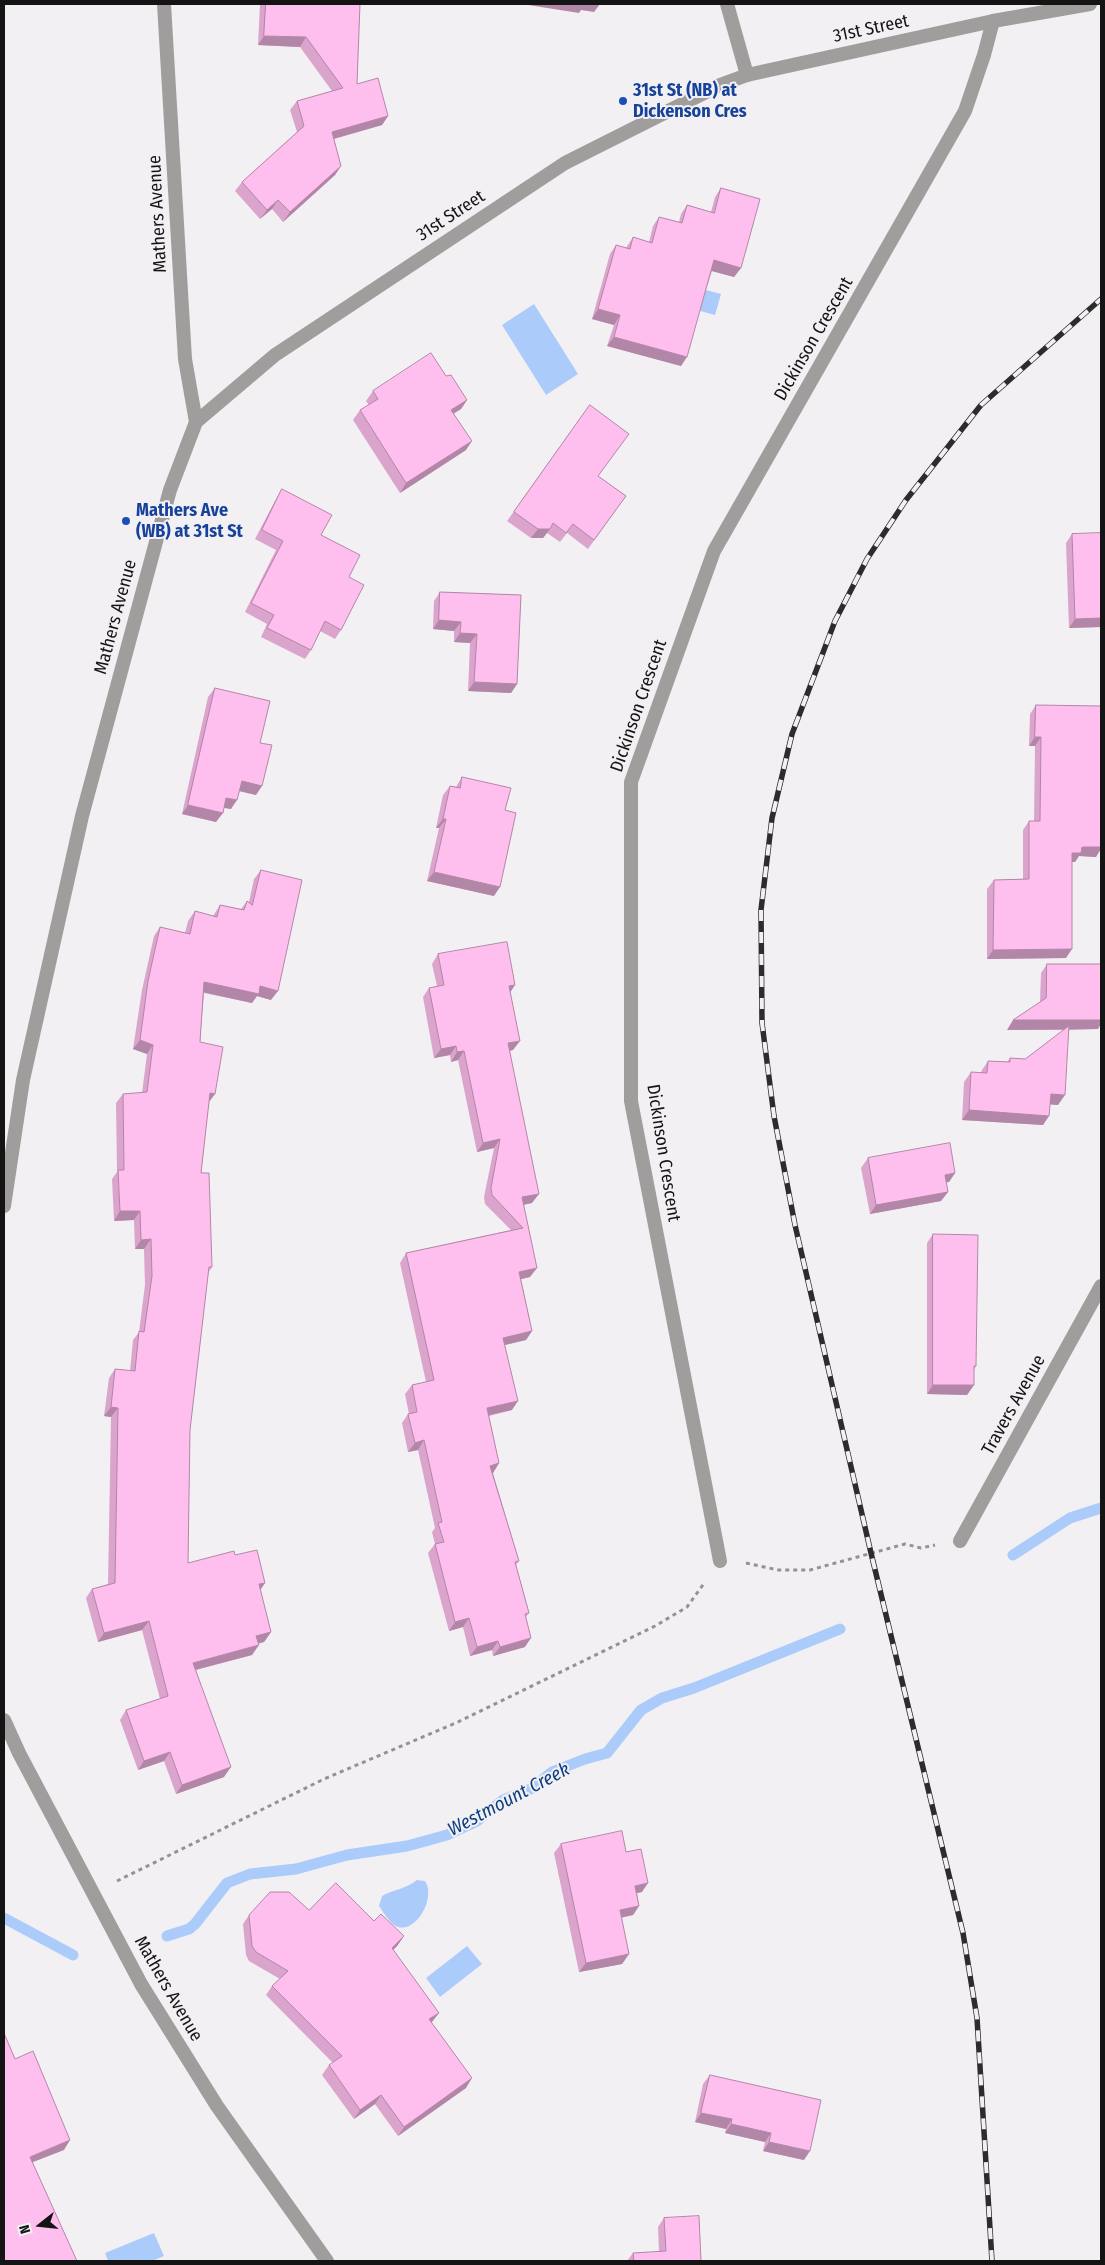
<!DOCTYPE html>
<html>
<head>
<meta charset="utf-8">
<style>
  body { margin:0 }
  #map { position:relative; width:1105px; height:2265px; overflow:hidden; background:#f3f0f4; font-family:"Fira Sans Condensed",sans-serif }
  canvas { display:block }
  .frame { position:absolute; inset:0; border:5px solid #151415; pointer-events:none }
  .north { position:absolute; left:15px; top:2200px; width:50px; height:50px; -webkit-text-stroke:4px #f3f0f4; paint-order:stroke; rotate:254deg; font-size:14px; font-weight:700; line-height:20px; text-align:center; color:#151415 }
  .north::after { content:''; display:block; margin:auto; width:18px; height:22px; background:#151415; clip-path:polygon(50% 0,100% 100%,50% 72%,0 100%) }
</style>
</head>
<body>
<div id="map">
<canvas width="1105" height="2265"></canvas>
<div class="frame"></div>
<div class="north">N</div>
</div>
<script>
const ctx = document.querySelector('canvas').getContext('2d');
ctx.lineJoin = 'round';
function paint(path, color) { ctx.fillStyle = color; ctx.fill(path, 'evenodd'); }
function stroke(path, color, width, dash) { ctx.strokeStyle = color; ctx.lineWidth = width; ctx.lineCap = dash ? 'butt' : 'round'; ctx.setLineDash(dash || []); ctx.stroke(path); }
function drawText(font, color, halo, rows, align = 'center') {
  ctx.font = font + ' "Fira Sans Condensed",sans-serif'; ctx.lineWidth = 4; ctx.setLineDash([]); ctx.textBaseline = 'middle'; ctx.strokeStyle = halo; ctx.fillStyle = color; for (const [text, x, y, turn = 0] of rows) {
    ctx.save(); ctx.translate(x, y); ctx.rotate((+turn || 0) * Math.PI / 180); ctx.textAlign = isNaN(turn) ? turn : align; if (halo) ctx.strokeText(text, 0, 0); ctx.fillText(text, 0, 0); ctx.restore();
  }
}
paint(new Path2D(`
  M683,284L721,294L715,315L678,305Z
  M534,304L578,374L546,395L502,325Z
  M417,1880L425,1881C437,1898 414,1938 394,1925C388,1920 383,1912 379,1906L382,1896C394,1889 404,1890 417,1880Z
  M467,1946L482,1964L440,1997L426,1978Z
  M154,2233L164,2256L152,2261H108L105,2253Z`), '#abccfb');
stroke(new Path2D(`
  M1013,1555L1070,1518L1101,1508
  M4,1918L73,1955
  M167,1936L189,1929L195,1924L227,1883L250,1874L296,1869L347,1855L407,1846L447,1835L477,1821L503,1800L533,1788L552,1772L585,1759L607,1753L641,1710L662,1698L694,1688L840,1629`), '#abccfb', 11);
stroke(new Path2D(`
  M746,1563L778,1570H810L905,1544L921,1548L935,1545
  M117,1881L324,1779L458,1722L655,1626L687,1607L705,1582`), '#959295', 3, [4, 4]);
stroke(new Path2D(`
  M164,4L185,359L196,422
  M727,4L747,75
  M960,1541L1101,1286
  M720,1561L631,1101V782L714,551L965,111L984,55L993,21
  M4,1720L19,1753L141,1984L217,2106L327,2261`), '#a09e9c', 14);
stroke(new Path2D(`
  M4,1206L23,1080L82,816L170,490L196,422L275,355L565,163L720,85L747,75L993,21L1090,4`), '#a09e9c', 14);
const rail = new Path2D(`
  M992,2261L977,2018L963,1933L871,1553L795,1225L774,1116L762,1023L761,910L772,818L792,734L835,621L867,559L906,500L981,405L1101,299`);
stroke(rail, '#2d2c2d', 5.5);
stroke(rail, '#f3f0f4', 4, [11]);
paint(new Path2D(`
  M260,4H360L357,84L388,116L382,125L334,139L341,166L335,175L283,222L272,209L260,219L235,191L242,182L297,132L290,110L297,101L332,91L300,47L258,45Z
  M721,188L741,268L734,277L712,271L681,366L607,346L614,325L592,319L610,254L616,245L626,248L633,237L649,242L653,226L659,217L679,222L681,214L687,205L711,212L715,197Z
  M446,376L467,400L461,409L454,413L466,450L400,493L353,420L360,410L369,405L366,401L373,391Z
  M590,405L598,476L626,496L588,549L567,533L560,542L547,533L543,538H531L507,521Z
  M282,489L321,535L349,577L341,630L335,639L320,631L311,650L305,659L261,637L267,624L245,612L276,550L255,539L276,499Z
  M1072,534L1101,627L1069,628L1066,543Z
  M440,592L521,595L517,684L511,693L468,691L470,643L454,642V631L433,629L434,601Z
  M215,688L260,743L256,795L239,791L231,809L224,808L216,822L182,814L208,697Z
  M1036,705L1096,857L1079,856L1075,862H1072L1066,958L987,959V889L994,880L1023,879V830L1029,821H1034L1035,746H1029L1030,714Z
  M462,777L505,810L494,896L427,881L439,828H436L443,795L450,786L456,787Z
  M261,870L271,1000L257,996L252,1003L204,993L200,1042L215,1094L209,1102L201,1173L212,1267L208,1273L190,1430L188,1563L235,1555L260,1590L271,1632L264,1642L258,1643L252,1655L196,1670L224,1777L176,1794L164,1761L138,1770L120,1720L126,1710L160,1699L142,1630L98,1642L86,1598L92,1589L108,1584L111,1417L104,1416L109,1378L115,1369L130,1371L133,1340L139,1332L145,1285L144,1249H135L134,1220L114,1221L112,1179L117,1172L116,1103L123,1094L142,1093L147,1054L133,1049L142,990L154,936L160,927L185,933L188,921L195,911L213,916L220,905L241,909L247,901L249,902L254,879Z
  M438,954L515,985L510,992L513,1050L510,1051L532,1203L524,1205L530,1277L521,1279L532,1331L526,1340L505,1345L512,1410L489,1416L499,1463L493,1473L519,1561L516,1565L529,1613L526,1617L525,1647L493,1656L492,1650L470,1656L463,1627L449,1631L428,1553L435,1544L432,1532L435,1528L418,1450L408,1452L402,1423L408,1414H409L405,1394L412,1385L426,1382L400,1263L406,1253L511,1230L485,1204L484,1197L494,1148L477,1152L458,1060L451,1062L450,1055L434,1058L423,997L429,988L437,986L432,964Z
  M1047,964L1098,1029L1069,1030L1058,1105L1050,1104L1043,1125L962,1120L964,1082L971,1072L981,1073L982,1070L988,1061L1007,1062L1010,1058L1025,1059L1064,1030H1007L1040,1002L1041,973Z
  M868,1158L955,1173L949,1182H946L948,1192L941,1201L870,1214L861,1168Z
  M933,1234L976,1366L974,1370V1385L967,1395L927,1394V1243Z
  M561,1844L626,1852L642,1892L637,1893L639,1906L633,1915L621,1918L629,1954L622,1964L579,1972L554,1853Z
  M309,1910L374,1921L404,1936L397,1946L393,1950L466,2088L398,2136L375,2104L354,2119L322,2075L329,2065L333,2063L266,1995L272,1986L280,1979L249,1961L246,1955L243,1924L249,1915Z
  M710,2075L804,2160L763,2151L765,2142L725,2133L726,2129L695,2122L703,2084Z
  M664,2218L701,2261H627L633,2253L659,2252L658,2227Z`), '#dba4cd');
paint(new Path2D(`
  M522,4H600L594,12L581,10L579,13Z
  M264,36L306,37L300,47L258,45Z
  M388,116L382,125L326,141L332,132Z
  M341,166L335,175L283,222L290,212Z
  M278,200L272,209L260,219L267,210Z
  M714,260L741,268L734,277L708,270Z
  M598,309L620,315L614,325L592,319Z
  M614,337L687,357L681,366L607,346Z
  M467,400L461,409L445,419L451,410Z
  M472,441L466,450L400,493L406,483Z
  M538,529H550L543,538H531Z
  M1101,618V627L1069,628L1075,619Z
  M439,620L461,622L454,631L433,629Z
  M460,633L477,634L470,643L454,642Z
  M474,682L517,684L511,693L468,691Z
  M1035,737H1041L1035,746H1029Z
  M242,781L262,786L256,795L235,790Z
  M226,798L237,800L231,809L220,807Z
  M188,805L223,813L216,822L182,814Z
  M443,819H446L439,828H436Z
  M1082,847H1101V849L1096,857L1079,856L1075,862H1065L1072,853Z
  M434,872L500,887L494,896L427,881Z
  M1072,949L1066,958L987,959L993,950Z
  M204,982L260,986L278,991L271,1000L257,996L252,1003L198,991Z
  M515,985L509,994V986Z
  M1013,1020H1101V1024L1098,1029L1007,1030Z
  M140,1040L153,1045L147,1054L133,1049Z
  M520,1041L513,1050L502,1052L508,1043Z
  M456,1046L450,1055L434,1058L441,1049Z
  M464,1051L458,1060L451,1062L457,1052Z
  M210,1093L215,1094L208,1103Z
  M1051,1094L1065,1095L1058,1105L1044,1104Z
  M969,1110L1049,1116L1043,1125L962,1120Z
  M500,1139L494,1148L477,1152L483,1143Z
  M955,1173L949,1182L938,1184L945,1175Z
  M948,1192L941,1201L870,1214L876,1205Z
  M539,1194L532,1203L516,1206L522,1197Z
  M120,1211H140L134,1220L114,1221Z
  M151,1239L144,1249H135L141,1240Z
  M537,1268L530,1277L513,1281L519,1272Z
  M532,1331L526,1340L496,1347L503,1338Z
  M933,1385H974L967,1395L927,1394Z
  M518,1401L512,1410L480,1417L487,1408Z
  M111,1407L118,1408L111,1417L104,1416Z
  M424,1440L418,1450L408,1452L415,1443Z
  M499,1463L493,1473L484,1475L490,1466Z
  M265,1583L259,1592V1584Z
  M469,1618L463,1627L449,1631L455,1622Z
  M149,1621L142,1630L98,1642L104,1633Z
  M271,1632L264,1642L250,1646L256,1636Z
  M531,1638L525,1647L493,1656L500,1647Z
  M498,1641L492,1650L470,1656L477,1647Z
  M259,1645L252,1655L187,1672L193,1663Z
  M170,1752L164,1761L138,1770L144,1761Z
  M231,1767L224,1777L176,1794L182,1785Z
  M648,1883L642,1892L628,1895L635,1886Z
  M639,1906L633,1915L613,1919L620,1910Z
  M404,1936L397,1946L386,1957L392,1948Z
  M629,1954L622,1964L579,1972L586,1963Z
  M439,2013L432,2022L423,2028L429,2019Z
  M472,2078L466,2088L398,2136L404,2127Z
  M381,2095L375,2104L354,2119L360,2110Z
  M701,2113L732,2119L726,2129L695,2122Z
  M731,2124L771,2133L765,2142L725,2133Z
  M70,2140L64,2150L23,2166L30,2157Z
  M769,2142L810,2151L804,2160L763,2151Z`), '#b286a7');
const building = new Path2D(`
  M266,4H360L357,84L378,78L388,116L332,132L341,166L290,212L278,200L267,210L242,182L304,126L297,101L343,88L306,37L264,36Z
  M721,188L760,199L741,268L714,260L687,357L614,337L620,315L598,309L616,245L630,249L633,237L652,243L659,217L682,223L687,205L714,213Z
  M431,353L446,376L451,375L467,400L451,410L472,441L406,483L360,410L378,399L373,391Z
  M590,405L629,434L598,476L626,496L594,540L573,524L566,533L553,523L550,529H538L514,512Z
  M282,489L332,515L321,535L360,555L349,577L364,585L341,630L325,621L311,650L267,628L274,615L251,603L283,541L262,530Z
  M1101,533V618L1075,619L1072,534Z
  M440,592L521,595L517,684L474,682L477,634L460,633L461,622L439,620Z
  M215,688L270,701L260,743L272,745L262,786L242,781L237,800L226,798L223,813L188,805Z
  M1036,705L1101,706V847H1082L1081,853H1072V949L993,950L994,880L1029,879V821H1040L1041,737H1035Z
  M462,777L511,788L505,810L516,813L500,887L434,872L446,819H443L450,786L460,788Z
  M261,870L302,880L278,991L260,986L259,994L204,982L200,1042L223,1047L215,1094L210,1093L201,1173H209L212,1267H209L190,1430L188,1563L234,1551L235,1555L257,1550L265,1583L259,1584L271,1632L256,1636L259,1645L193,1663L231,1767L182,1785L170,1752L144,1761L126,1710L168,1696L149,1621L104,1633L92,1589L115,1583L118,1408L111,1407L115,1369L135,1371L139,1331L144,1332L152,1276L151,1239L141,1240L140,1211H120L118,1170H124L123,1094L147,1092L153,1045L140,1040L148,981L160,927L190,934L195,911L217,917L220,905L244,910L247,901L252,905Z
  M507,942L515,985L509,986L520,1041L508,1043L539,1194L522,1197L537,1268L519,1272L532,1331L503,1338L518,1401L487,1408L499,1463L490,1466L519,1561L515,1562L529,1613L525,1614L531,1638L500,1647L498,1641L477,1647L469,1618L455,1622L435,1544L444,1542L438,1523L442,1522L424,1440L415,1443L408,1414L417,1412L412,1385L434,1380L406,1253L523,1228L492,1195L491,1188L500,1139L483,1143L464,1051L457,1052L456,1046L441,1049L429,988L444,985L438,954Z
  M1047,964H1101V1020H1013L1046,998Z
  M1069,1026L1065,1095L1051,1094L1049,1116L969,1110L971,1072L987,1073L988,1061L1010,1062V1058L1025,1059Z
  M950,1143L955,1173L945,1175L948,1192L876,1205L868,1158Z
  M933,1234L978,1235L976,1366H974V1385H933Z
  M622,1831L626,1852L641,1849L648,1883L635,1886L639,1906L620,1910L629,1954L586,1963L561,1844Z
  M336,1883L374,1921L381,1914L404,1936L392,1948L439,2013L429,2019L472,2078L404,2127L381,2095L360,2110L329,2065L342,2056L272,1986L288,1971L256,1952L252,1946L249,1915L270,1892H289L309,1910Z
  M4,2033L15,2059L33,2051L70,2140L30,2157L77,2261H4Z
  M710,2075L821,2100L810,2151L769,2142L771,2133L731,2124L732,2119L701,2113Z
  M699,2216L701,2261H634L633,2253L666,2251L664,2218Z`);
paint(building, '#ffbfee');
stroke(building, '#b286a7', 1);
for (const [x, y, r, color] of [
  [623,101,5,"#1a4fb4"],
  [126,521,5,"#1a4fb4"]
]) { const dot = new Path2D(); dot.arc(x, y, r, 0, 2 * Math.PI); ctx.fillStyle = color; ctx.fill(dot); stroke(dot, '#f3f0f4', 2); }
drawText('18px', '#151415', '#f3f0f4', [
  ["31st Street",871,29,-12],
  ["Mathers Avenue",158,214,-93],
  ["31st Street",451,216,-33],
  ["Dickinson Crescent",814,339,-60],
  ["Mathers Avenue",116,617,-75],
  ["Dickinson Crescent",639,706,-71],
  ["Dickinson Crescent",663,1153,81],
  ["Travers Avenue",1014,1405,-61],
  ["Mathers Avenue",168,1989,60]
]);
drawText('bold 18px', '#164399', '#f3f0f4', [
  ["31st St (NB) at",633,91],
  ["Dickenson Cres",633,112],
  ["Mathers Ave",136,511],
  ["(WB) at 31st St",136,532]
], 'left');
drawText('italic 19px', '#0b3f82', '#f3f0f4', [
  ["Westmount Creek",509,1800,-28]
]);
</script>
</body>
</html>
